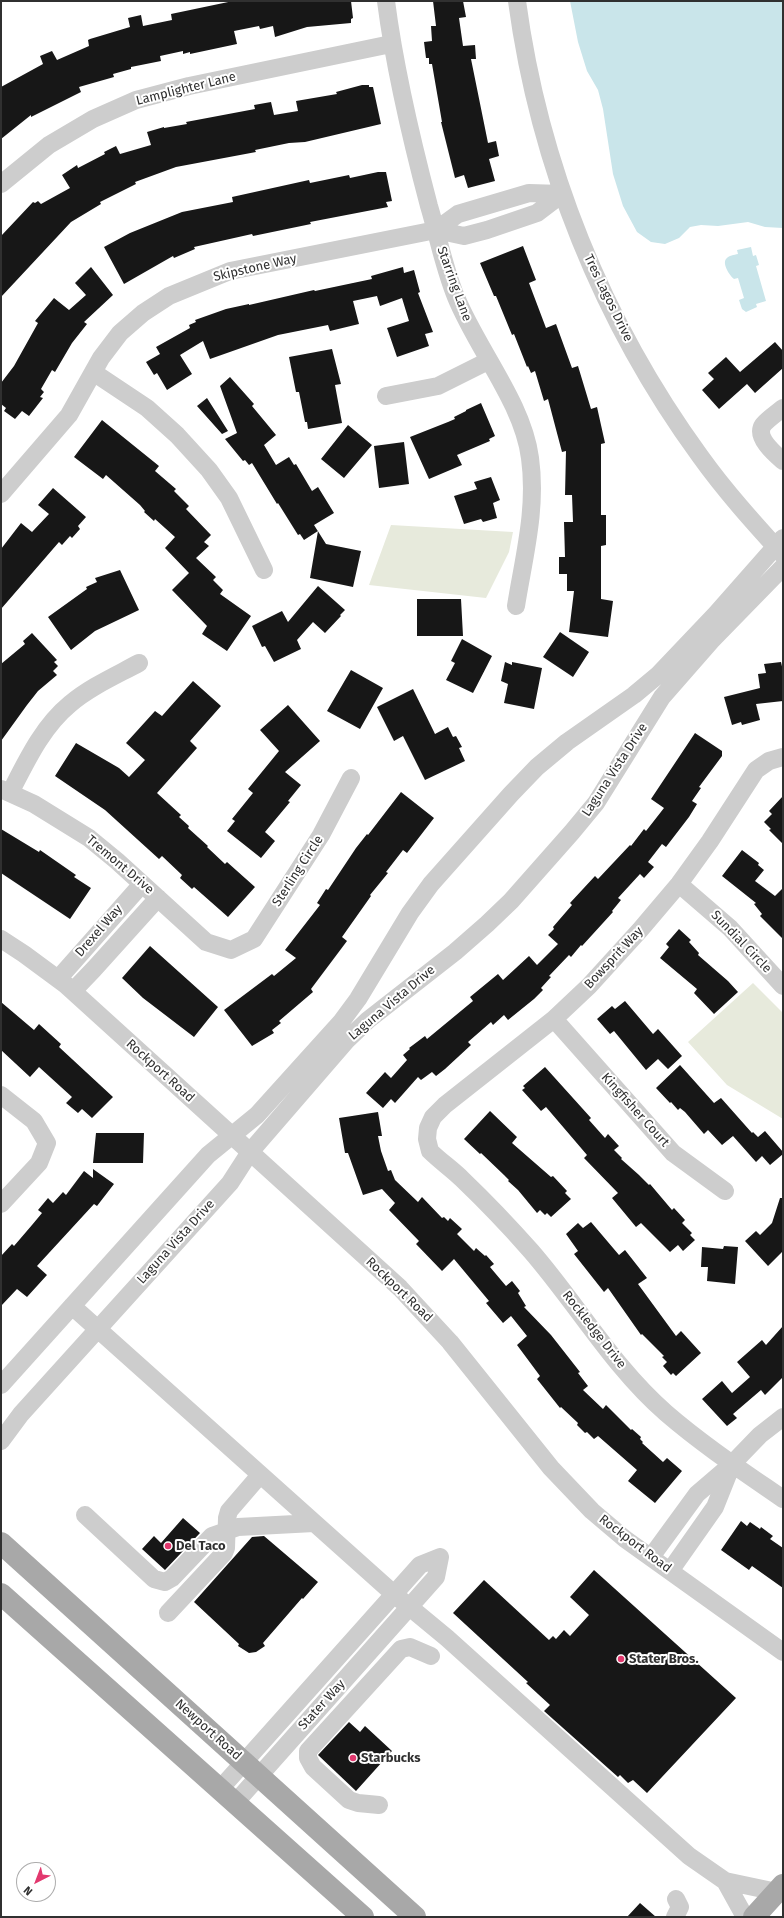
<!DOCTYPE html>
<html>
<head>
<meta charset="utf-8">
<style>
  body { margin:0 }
  #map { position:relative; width:784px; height:1918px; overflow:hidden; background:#fff; font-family:"Fira Sans",sans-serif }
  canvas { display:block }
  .frame { position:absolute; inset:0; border:2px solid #303030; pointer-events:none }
  .north { position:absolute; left:16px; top:1862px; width:40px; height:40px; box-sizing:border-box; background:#fff; border:1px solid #acacac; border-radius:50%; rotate:222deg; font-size:11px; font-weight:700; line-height:16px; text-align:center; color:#303030 }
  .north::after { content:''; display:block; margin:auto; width:14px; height:18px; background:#e2386e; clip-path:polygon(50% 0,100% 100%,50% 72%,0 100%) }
</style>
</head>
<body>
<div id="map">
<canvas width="784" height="1918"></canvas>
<div class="frame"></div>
<div class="north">N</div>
</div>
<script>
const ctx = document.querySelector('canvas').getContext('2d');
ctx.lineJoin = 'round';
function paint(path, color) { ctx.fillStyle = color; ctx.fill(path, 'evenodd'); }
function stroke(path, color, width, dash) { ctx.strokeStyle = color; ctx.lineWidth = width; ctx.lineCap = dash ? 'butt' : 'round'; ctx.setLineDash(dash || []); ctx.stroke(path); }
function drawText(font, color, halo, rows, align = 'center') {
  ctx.font = font + ' "Fira Sans",sans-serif'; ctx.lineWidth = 4; ctx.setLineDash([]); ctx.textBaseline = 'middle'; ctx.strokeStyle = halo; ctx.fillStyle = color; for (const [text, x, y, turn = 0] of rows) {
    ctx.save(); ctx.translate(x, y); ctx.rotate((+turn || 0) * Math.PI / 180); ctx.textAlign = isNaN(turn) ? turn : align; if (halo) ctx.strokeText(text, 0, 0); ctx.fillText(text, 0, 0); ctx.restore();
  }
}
paint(new Path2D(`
  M391,525L513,532L509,552L486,598L369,585Z
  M753,983L783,1013V1119L727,1085L688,1042Z`), '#e7eadc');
paint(new Path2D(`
  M570,1H783V228L765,227L748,222L718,226L701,225L690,227L679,238L665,244L651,242L637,232L623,206L613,174L603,109L598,90L587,71L578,42Z
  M751,247L753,256L756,255L759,265L756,266L766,301L756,304L757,307L746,312L742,309L739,300L744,298L738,278L734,279C730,276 722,264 726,259C729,255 734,255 738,254L737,250Z`), '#c9e5ea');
paint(new Path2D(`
  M233,1H351L353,18L351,19V23L307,27L275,37L273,26L260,29L259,26L234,31L237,44L190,54V52L183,54V51L160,56L161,61L131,67V69L113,74L114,77L79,87L81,92L31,117V115L1,139V87L43,64L40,56L52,51L57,60L89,46L88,40L90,39L130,27L128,18L141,15L143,26L172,20L171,14Z
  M433,1H463L466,17L459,18L463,46L475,45L476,59H471L488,143L496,141L499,156L489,159L495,181L468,188L464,175L455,178L441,122H442L432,64H429V58H426L424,42L432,41L431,26H436Z
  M362,85H369V87H373L381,124L305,142L289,143L255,150L256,152L176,167L135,182L136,184L100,202L101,204L71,222L1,297V236L33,202L35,203L38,201L41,204L70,188L62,175L77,165L78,168L105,154L104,152L116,146L120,154L151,145L147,132L164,127V128L187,124L186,122L255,109L254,105L271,102L274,115L298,111L296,101L337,94L336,92Z
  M378,172H386L392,201L386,202L388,207L310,222L311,224L253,236L252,234L194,247L195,249L174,258L173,256L124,284L104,247L130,233L182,212L233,202L232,197L309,180L310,183L349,175L350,178Z
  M523,246L536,280L529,283L546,328L556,324L572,368L578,366L591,409L597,407L605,443L601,444V515H606V545L601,546V599L613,601L608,637L569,632L574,591H567V574H559V557H565L564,522H573L572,495H565L566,451L562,452L548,399L544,401L535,371L531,373L528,366L527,367L514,334L512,335L496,296H494L480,263Z
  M91,267L113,295L84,322L87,324L72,343L55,372L52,370L41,389L44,392L40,397L43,398L29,416L22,411L15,419L4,411L6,408L1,404V383L14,366L38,323L35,321L54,298L69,310L86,295L75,283Z
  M403,267L404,273L414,270L420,292L418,293L433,332L425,334L429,346L397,357L387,328L409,321L402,298L380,306L377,296L353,301L359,324L330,331L328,325L278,335L210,359L203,341L180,355L192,374L167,390L157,373L154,375L146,362L160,354L156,347L190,328L189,325L196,322L195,320L226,309L249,304V305L314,290L315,291L372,279L371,276Z
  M775,342L783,351V368L755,393L747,384L719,409L702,390L714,379L708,373L726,357L740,372Z
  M332,349L341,384L335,385L342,423L308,429L307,422H305L299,392H296L289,357Z
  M230,377L254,404L252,406L276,435L264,445L276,465L289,457L294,465L296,464L312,491L318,487L334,513L314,525L326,544L361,551L353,587L310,578L318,531L304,540L300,534L298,535L278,503L277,504L252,463L249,465L245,460L243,461L225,439L237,433L220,386Z
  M207,398L228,431L222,434L197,406Z
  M481,403L495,436L489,439L490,441L457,455L462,465L429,479L410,437L448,422L455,419L454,417L466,411V410Z
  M102,420L159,466L155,471L176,489L174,491L189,506L186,509L211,535L204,542L209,546L196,558L216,577L213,580L223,590L220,594L251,616L227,651L202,634L207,626L172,590L189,573L165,548L175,537L155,519L154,521L144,512L145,511L140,505L106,475L103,479L74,457Z
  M348,425L372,445L344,478L321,459Z
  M404,442L409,484L379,488L374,446Z
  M491,477L500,500L493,503L497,518L483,522L481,519L464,524L454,496L477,489L474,482Z
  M53,488L86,517L78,526L80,529L72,538L70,536L62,545L59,542L1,609V549L21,523L32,532L49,514L38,505Z
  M120,570L139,610L95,631L71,650L48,617L87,589L86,587L97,582L95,578Z
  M318,586L345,610L340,615L341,616L325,633L313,622L297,640L301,649L274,662L265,646L262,647L252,626L282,611L288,622Z
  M417,599H461L463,636H417Z
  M560,632L589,652L573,677L543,657Z
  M32,633L57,660L54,662L58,666L53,671L57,675L38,691L27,705L1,741V664L25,644L23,641Z
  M462,639L492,656L473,693L446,680L455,663L451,661Z
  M505,662L512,665V662L542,668L534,709L504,703L508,684L501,681Z
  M781,662L783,671V701L756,704L760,720L742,725L741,722L732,725L724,697L760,688L758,674L766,673L764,664Z
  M351,670L383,688L360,729L327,711Z
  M193,681L221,706L190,741L197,748L157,793L181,815L179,817L189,826L188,828L208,846L207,847L225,864L227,862L255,887L228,917L194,887L192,889L180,878L182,875L162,856L159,859L105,810L55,776L76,743L119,768L129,777L145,760L126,743L155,711L162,716Z
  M413,689L435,734L448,727L453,737L456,736L462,747L459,748L465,761L425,780L403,736L394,741L377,707Z
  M288,705L320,741L285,772L301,785L288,801L290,802L265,832L275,841L261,858L227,831L235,821L232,819L253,793L248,789L279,751L260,730Z
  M695,733L722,751V756L699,787L701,788L692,801L697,804L689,817L666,847L662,844L648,862L654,867L644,878L640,874L618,898L621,900L612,911L613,912L582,946L581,945L571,957L569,955L549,976L551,977L541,988L543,990L534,999L508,1020L504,1015L493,1025L491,1022L468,1042L471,1045L445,1069L436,1076L432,1072L421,1080L418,1077L395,1103L391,1099L383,1108L366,1093L385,1072L391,1078L407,1060L403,1055L410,1049L409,1048L425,1036L427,1039L473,1001L470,997L498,974L503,980L529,956L537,965L558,944L548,935L554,929L553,927L572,905L570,903L595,876L598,879L630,845L631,846L644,829L646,831L664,808L651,799Z
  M401,792L434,818L407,853L403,850L386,872L388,873L370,895L371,896L342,937L347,941L311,989L313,992L279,1021L281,1023L272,1030L274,1033L252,1046L224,1010L272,974L274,976L296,958L285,950L320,905L317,903L326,889L328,890L356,848L367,834L368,835Z
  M783,796V844L769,830L771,829L764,822L772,814L769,811Z
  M1,829L39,852L40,850L76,875L74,877L91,888L70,919L1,873Z
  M742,850L759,863L758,865L764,870L755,881L775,896L783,888V939L760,916L762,914L754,904L756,903L722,876Z
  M679,929L691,940L689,942L699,953L698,955L728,981L738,992L714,1014L694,993L697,989L660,958L669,947L666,944Z
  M150,946L218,1007L194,1037L143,998L122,978Z
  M625,1001L653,1034L658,1029L682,1056L668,1069L658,1059L646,1070L614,1031L610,1034L597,1019L612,1006L615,1009Z
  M1,1002L34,1030L39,1024L61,1044L59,1047L113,1097L92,1118L82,1109L78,1113L66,1103L72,1097L39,1067L30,1077L1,1050Z
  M680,1065L714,1103L721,1098L752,1133L753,1132L758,1137L765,1131L783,1152V1154L770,1165L762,1156L756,1162L733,1136L722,1145L708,1130L704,1134L685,1112L680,1108L678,1110L671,1102L670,1103L656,1088Z
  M545,1067L591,1118L589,1120L605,1138L608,1134L619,1146L614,1150L622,1158L621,1159L639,1175L649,1185L650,1184L672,1210L674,1208L685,1220L682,1223L692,1233L690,1235L695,1240L683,1251L678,1245L670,1252L641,1223L636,1227L612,1198L618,1193L584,1158L587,1155L546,1107L541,1111L522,1090L525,1088L523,1086Z
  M490,1111L517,1137L512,1143L551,1177L553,1176L567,1191L565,1193L571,1199L551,1217L547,1213L545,1215L540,1210L537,1213L518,1190L508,1181L509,1180L504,1175L481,1153L480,1154L464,1139Z
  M378,1112L382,1136H378L381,1151L388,1171L391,1170L395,1180L418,1202L422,1197L442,1218L444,1217L448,1221L450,1218L462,1229L457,1234L474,1251L476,1248L485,1256L486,1255L494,1264L490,1267L506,1286L512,1281L520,1291L518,1293L526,1306L524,1307L551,1335L580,1372L578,1373L588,1386L583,1390L603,1409L606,1405L631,1430L632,1429L641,1437L640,1439L643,1442L642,1443L663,1462L667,1458L682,1471L655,1503L628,1481L637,1470L598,1436L594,1439L587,1432L585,1433L577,1425L578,1423L561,1407L560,1408L537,1379L540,1376L517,1345L527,1336L511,1316L503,1323L486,1303L489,1301L454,1259L442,1271L416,1244L419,1241L389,1210L395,1203L382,1189L363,1195L348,1153H345L339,1118Z
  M96,1133H144L143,1163H93Z
  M93,1169L114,1184L97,1206L94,1204L37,1266L47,1275L27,1297L17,1289L1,1306V1256L12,1244L14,1246L32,1225L42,1213L38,1210L48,1198L53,1203L63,1192L66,1195L84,1171L93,1178Z
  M780,1198H783V1251L768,1266L745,1241L756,1231L760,1235L772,1223Z
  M591,1222L619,1255L625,1250L647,1278L638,1284L676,1336L681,1331L701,1353L676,1376L673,1373L671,1375L663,1366L667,1362L662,1357L664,1356L642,1334L641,1335L608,1288L604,1292L574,1254L578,1251L566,1234L578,1223L583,1228Z
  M724,1246L738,1247L735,1284L707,1281L708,1267H701L702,1247L723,1249Z
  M783,1326V1377L765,1395L761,1390L733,1414L737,1418L727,1426L702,1399L722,1381L732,1393L750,1377L737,1362L762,1340L766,1345Z
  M183,1518L200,1533L165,1570L142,1549L154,1536L161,1543Z
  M741,1521L747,1526L750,1522L760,1529L761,1527L773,1536L770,1539L783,1548V1588L752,1566L749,1570L721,1550Z
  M264,1536L318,1582L303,1599L302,1598L263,1643L265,1646L256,1652L249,1653L238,1646L239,1644L194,1602L252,1537Z
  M594,1570L736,1698L647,1793L633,1780L628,1783L620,1775L618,1777L544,1711L550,1705L526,1683L528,1682L453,1613L484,1580L549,1640L553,1636L556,1639L564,1630L570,1636L589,1615L570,1597Z
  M349,1722L360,1732L365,1726L392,1751L356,1791L318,1755Z
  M640,1903L656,1917H627Z`), '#171717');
stroke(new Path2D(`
  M386,1C395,71 411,138 429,206C438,236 444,268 456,297C477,349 523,403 530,458C537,509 524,556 516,606
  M517,1C539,165 603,323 700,456C725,491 754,523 783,555
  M1,184L49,145L93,119L136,100L189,86L391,44
  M436,230L464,236L487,230L537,213L562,194
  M93,372L147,408L177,435L209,470L229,498L264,570
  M386,396L438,386L488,361
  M783,408C777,413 768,419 763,425C755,437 775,454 783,461
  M1,494L69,415L101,358L120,333L143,313L169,296L230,271L436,230L458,214L529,193L562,194
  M783,757L769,761L756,770L710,841L679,884L640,930L589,986L554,1019L445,1105L433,1117L428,1128L427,1139L430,1151C440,1161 452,1169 462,1179C486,1202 509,1226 531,1251C577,1304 613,1367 666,1413C703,1445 744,1472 783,1499
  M1,789L34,804L89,838L117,861L206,942L231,950L254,939L321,835L351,778
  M10,793C26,762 42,727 70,704C90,687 115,676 139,663
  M679,884L730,928L783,986
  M1,939L24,954L66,985L400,1288L450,1342L551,1468L592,1511L625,1539L783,1652
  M58,979L142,884
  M73,991L94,969L158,898
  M554,1019L673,1153L725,1191
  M1,1095L34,1121L47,1143L39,1163L1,1204
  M72,1306L395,1595L447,1638L689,1856L725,1881L777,1892
  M1,1385L208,1155L257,1115L341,1022L358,999L410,913L431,884L511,794L537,767L567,742L634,695L658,675L716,614L783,538
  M1,1441L21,1414L230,1183L250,1152L346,1041L368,1020L455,952L487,924L511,901L572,832L596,803L662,697L711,641L783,567
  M85,1515L154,1579L165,1582L172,1578L212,1536L238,1527L314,1523
  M651,1557L697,1494L732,1464L760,1435L783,1417
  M670,1571L715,1507L731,1467
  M168,1613L224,1553L226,1548L227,1518L229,1511L260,1475
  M220,1789L420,1565L440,1557
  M235,1803L436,1577L440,1557
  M379,1805L358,1803L349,1800L313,1767L308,1758V1751L401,1649L410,1647L431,1656
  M725,1881L745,1917
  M675,1917L680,1907L676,1899`), '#cdcdcd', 18);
stroke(new Path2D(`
  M1,1543L415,1917
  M1,1594L363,1917
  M754,1917L783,1885`), '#a8a8a8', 22);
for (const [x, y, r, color] of [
  [168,1546,4,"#e2386e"],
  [621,1659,4,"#e2386e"],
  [353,1758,4,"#e2386e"]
]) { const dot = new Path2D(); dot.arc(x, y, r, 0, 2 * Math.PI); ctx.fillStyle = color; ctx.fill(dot); stroke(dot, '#fff', 1.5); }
drawText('13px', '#303030', '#fff', [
  ["Lamplighter Lane",186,89,-14],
  ["Skipstone Way",255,268,-13],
  ["Starring Lane",454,284,70],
  ["Tres Lagos Drive",608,298,64],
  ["Laguna Vista Drive",615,770,-57],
  ["Tremont Drive",120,865,40],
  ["Sterling Circle",298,871,-57],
  ["Drexel Way",99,931,-49],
  ["Sundial Circle",741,942,46],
  ["Bowsprit Way",614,958,-47],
  ["Laguna Vista Drive",392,1003,-40],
  ["Rockport Road",160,1071,42],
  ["Kingfisher Court",635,1110,48],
  ["Laguna Vista Drive",176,1242,-48],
  ["Rockport Road",399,1290,44],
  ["Rockledge Drive",594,1330,52],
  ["Rockport Road",635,1544,37],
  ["Stater Way",322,1705,-48],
  ["Newport Road",208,1730,42]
]);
drawText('bold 13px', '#303030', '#fff', [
  ["Del Taco",176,1546],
  ["Stater Bros.",629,1659],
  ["Starbucks",361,1758]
], 'left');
</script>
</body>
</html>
